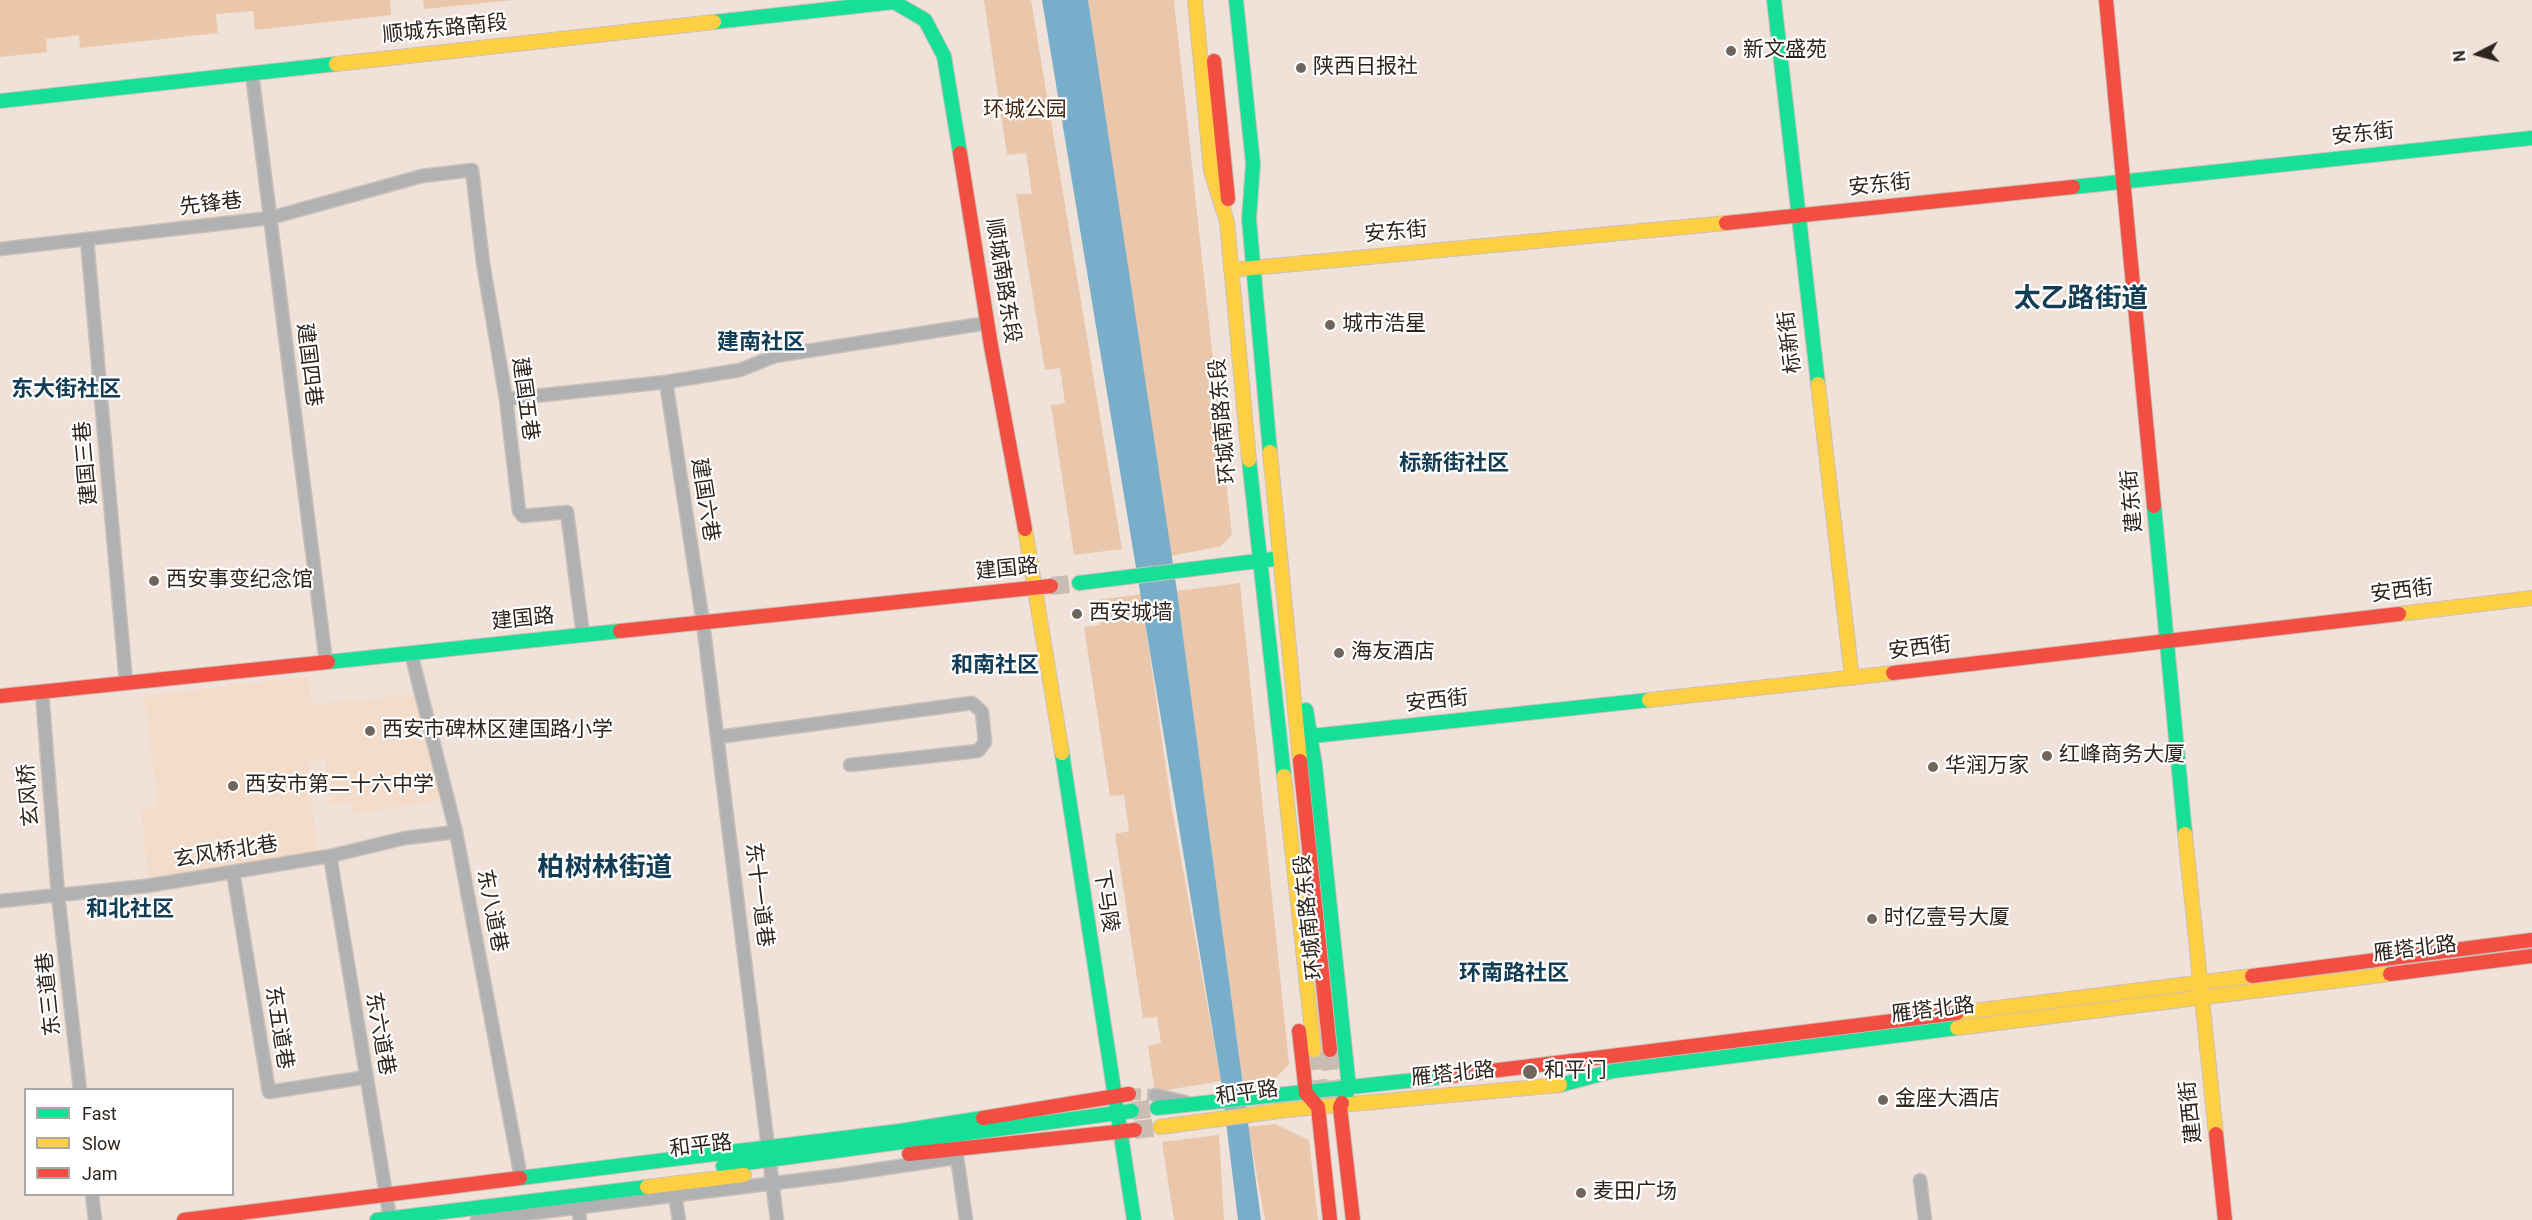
<!DOCTYPE html>
<html>
<head>
<meta charset="utf-8">
<style>
  body { margin:0 }
  #map { position:relative; width:2532px; height:1220px; overflow:hidden; background:#f0e2d8; font-family:Roboto,sans-serif }
  canvas { display:block }
  .legend { position:absolute; left:24px; top:1088px; width:210px; height:108px; box-sizing:border-box; background:#fff; border:2px solid #aba7a5; margin:0; padding:8px 10px; list-style:none; font-size:18px; color:#2d241d }
  .legend li { display:flex; align-items:center; gap:12px; height:30px }
  .legend b { width:30px; border:2px solid #aba7a5 }
  .north { position:absolute; left:2448px; top:24px; width:60px; height:60px; -webkit-text-stroke:4px #fff; paint-order:stroke; rotate:264deg; font-size:16px; font-weight:700; line-height:24px; text-align:center; color:#2d241d }
  .north::after { content:''; display:block; margin:auto; width:21px; height:27px; background:#2d241d; clip-path:polygon(50% 0,100% 100%,50% 72%,0 100%) }
</style>
</head>
<body>
<div id="map">
<canvas width="2532" height="1220"></canvas>
<ul class="legend">
<li><b style="height:8px;background:#16e098"></b>Fast</li>
<li><b style="height:8px;background:#ffcf43"></b>Slow</li>
<li><b style="height:8px;background:#f24e42"></b>Jam</li>
</ul>
<div class="north">N</div>
</div>
<script>
const ctx = document.querySelector('canvas').getContext('2d');
ctx.lineJoin = 'round';
function paint(path, color) { ctx.fillStyle = color; ctx.fill(path, 'evenodd'); }
function stroke(path, color, width, dash) { ctx.strokeStyle = color; ctx.lineWidth = width; ctx.lineCap = dash ? 'butt' : 'round'; ctx.setLineDash(dash || []); ctx.stroke(path); }
function drawText(font, color, halo, rows, align = 'center') {
  ctx.font = font + ' Roboto,"Noto Sans SC",sans-serif'; ctx.lineWidth = 4.5; ctx.setLineDash([]); ctx.textBaseline = 'middle'; ctx.strokeStyle = halo; ctx.fillStyle = color; for (const [text, x, y, turn = 0] of rows) {
    ctx.save(); ctx.translate(x, y); ctx.rotate((+turn || 0) * Math.PI / 180); ctx.textAlign = isNaN(turn) ? turn : align; if (halo) ctx.strokeText(text, 0, 0); ctx.fillText(text, 0, 0); ctx.restore();
  }
}
paint(new Path2D(`
  M308,676L312,704L416,695L443,800L353,814L351,802L331,805L325,758L319,760L308,765L317,851L148,879L141,809L158,807L144,696Z`), '#f4dcca');
paint(new Path2D(`
  M0,0H390L391,15L255,30L253,11L216,14L218,33L80,48L79,35L46,39L47,52L0,57Z
  M423,0H513L424,9Z
  M984,0H1031L1122,549L1074,555L1051,405L1065,403L1060,368L1045,370L1016,194H1032L1026,153L1007,155Z
  M1088,0H1174L1232,535L1221,546L1171,556Z
  M1240,583L1289,1064L1274,1080L1243,1084L1177,591Z
  M1141,594L1171,803L1221,1081L1155,1092L1148,1046L1161,1043L1157,1017L1143,1018L1115,834L1129,831L1124,795L1110,796L1084,627L1100,625L1097,600Z
  M1275,1124L1309,1140L1318,1220H1265L1248,1127Z
  M1219,1135L1224,1220H1174L1162,1142Z`), '#eac6ab');
paint(new Path2D(`
  M1042,0H1088L1177,591L1261,1220H1238L1221,1081Z`), '#78aeca');
stroke(new Path2D(`
  M1129,1094L1155,1095`), '#c9bcb3', 12, [12, 6]);
stroke(new Path2D(`
  M1051,586L1079,583
  M1132,1111L1157,1108
  M1135,1130L1160,1127`), '#c9bcb3', 18, [18, 9]);
stroke(new Path2D(`
  M1314,1050L1320,1107
  M1330,1050L1336,1107`), '#c9bcb3', 20, [20, 10]);
const street = new Path2D(`
  M252,73L326,662
  M87,239L126,683
  M0,249L270,218L422,176L472,170L483,263L506,399L519,511L523,516L567,512L583,635
  M666,382L703,623L777,1220
  M506,399L666,382L740,370L775,356L987,323
  M411,653L456,832L521,1178
  M42,692L58,895L80,1090
  M718,737L972,703L982,712L985,742L978,751L850,765
  M330,856L390,1218
  M233,872L269,1092L367,1077
  M0,901L146,886L330,856L405,838L456,832
  M1155,1095L1185,1102
  M956,1150L966,1220
  M1920,1180L1925,1220
  M674,1189L679,1220
  M92,1194L95,1220
  M576,1199L580,1220
  M477,1220L840,1175L954,1158`);
const fast = new Path2D(`
  M1236,0L1253,164L1249,219L1270,452
  M1774,0L1818,384
  M714,22L894,2L925,20L944,56L960,153
  M0,101L336,64
  M2073,187L2532,138
  M1249,460L1284,776
  M2154,506L2185,834
  M1079,583L1274,559
  M328,662L620,631
  M1306,710L1315,765L1349,1088L1342,1103
  M1312,736L1649,700
  M1062,753L1134,1220
  M1560,1085L1613,1071L1957,1028
  M1157,1108L1443,1077
  M723,1166L1132,1111
  M520,1178L900,1131L983,1118
  M377,1220L647,1187`);
const slow = new Path2D(`
  M1195,0L1211,171L1227,222L1249,460
  M336,64L714,22
  M1231,270L1726,223
  M1818,384L1852,678
  M1270,452L1300,761
  M1025,529L1062,753
  M2399,614L2532,598
  M1649,700L1893,673
  M1284,776L1314,1050
  M2185,834L2216,1134
  M1957,1013L2252,976
  M1957,1028L2390,974
  M1160,1127L1286,1110L1560,1085
  M647,1187L744,1175`);
const jam = new Path2D(`
  M2106,0L2154,506
  M1214,61L1228,199
  M960,153L991,346L1025,529
  M1726,223L2073,187
  M620,631L1051,586
  M1893,673L2399,614
  M0,696L328,662
  M1300,761L1330,1050
  M2390,974L2532,956
  M2252,976L2532,940
  M1299,1031L1306,1093L1318,1107L1330,1220
  M1443,1077L1957,1013
  M1342,1103L1340,1107L1353,1220
  M983,1118L1129,1094
  M2216,1134L2225,1220
  M909,1154L1135,1130
  M184,1220L520,1178`);
stroke(street, '#cbc1b9', 15);
stroke(fast, '#cbc1b9', 16);
stroke(slow, '#cbc1b9', 16);
stroke(jam, '#cbc1b9', 16);
stroke(street, '#afb1b2', 12);
stroke(fast, '#16e098', 14);
stroke(slow, '#ffcf43', 14);
stroke(jam, '#f24e42', 14);
for (const [x, y, r, color] of [
  [1731,51,6,"#71665e"],
  [1301,68,6,"#71665e"],
  [1330,325,6,"#71665e"],
  [154,581,6,"#71665e"],
  [1077,614,6,"#71665e"],
  [1339,653,6,"#71665e"],
  [370,731,6,"#71665e"],
  [2047,756,6,"#71665e"],
  [1933,767,6,"#71665e"],
  [233,786,6,"#71665e"],
  [1872,919,6,"#71665e"],
  [1530,1072,8,"#71665e"],
  [1883,1100,6,"#71665e"],
  [1581,1193,6,"#71665e"]
]) { const dot = new Path2D(); dot.arc(x, y, r, 0, 2 * Math.PI); ctx.fillStyle = color; ctx.fill(dot); stroke(dot, '#fff', 2); }
drawText('21px', '#2d241d', '#fff', [
  ["顺城东路南段",445,30,-6],
  ["安东街",2363,135,-6],
  ["安东街",1880,186,-6],
  ["先锋巷",211,205,-7],
  ["安东街",1396,233,-5],
  ["顺城南路东段",1002,281,81],
  ["标新街",1791,342,-97],
  ["建国四巷",308,365,83],
  ["建国五巷",524,399,82],
  ["环城南路东段",1224,421,-95],
  ["建国三巷",87,463,-95],
  ["建国六巷",704,500,81],
  ["建东街",2133,501,-95],
  ["建国路",1007,570,-6],
  ["安西街",2402,592,-7],
  ["建国路",523,620,-6],
  ["安西街",1920,649,-7],
  ["安西街",1437,702,-6],
  ["玄风桥",30,795,-95],
  ["玄风桥北巷",226,853,-9],
  ["东十一道巷",758,895,83],
  ["下马陵",1105,901,81],
  ["东八道巷",491,911,79],
  ["环城南路东段",1310,917,-96],
  ["雁塔北路",2415,950,-7],
  ["东三道巷",50,994,-96],
  ["雁塔北路",1933,1011,-7],
  ["东五道巷",278,1028,81],
  ["东六道巷",379,1034,80],
  ["雁塔北路",1453,1075,-6],
  ["和平路",1247,1094,-8],
  ["建西街",2192,1112,-96],
  ["和平路",701,1147,-7]
]);
drawText('21px', '#2d241d', '#fff', [
  ["新文盛苑",1743,51],
  ["陕西日报社",1313,68],
  ["城市浩星",1342,325],
  ["西安事变纪念馆",166,581],
  ["西安城墙",1089,614],
  ["海友酒店",1351,653],
  ["西安市碑林区建国路小学",382,731],
  ["红峰商务大厦",2059,756],
  ["华润万家",1945,767],
  ["西安市第二十六中学",245,786],
  ["时亿壹号大厦",1884,919],
  ["和平门",1544,1072],
  ["金座大酒店",1895,1100],
  ["麦田广场",1593,1193]
], 'left');
drawText('21px', '#442912', '#fff', [
  ["环城公园",1025,111]
]);
drawText('bold 22px', '#133d54', '#fff', [
  ["建南社区",761,343],
  ["东大街社区",66,390],
  ["标新街社区",1454,464],
  ["和南社区",995,666],
  ["和北社区",130,910],
  ["环南路社区",1514,974]
]);
drawText('bold 27px', '#133d54', '#fff', [
  ["太乙路街道",2081,300],
  ["柏树林街道",605,869]
]);
</script>
</body>
</html>
